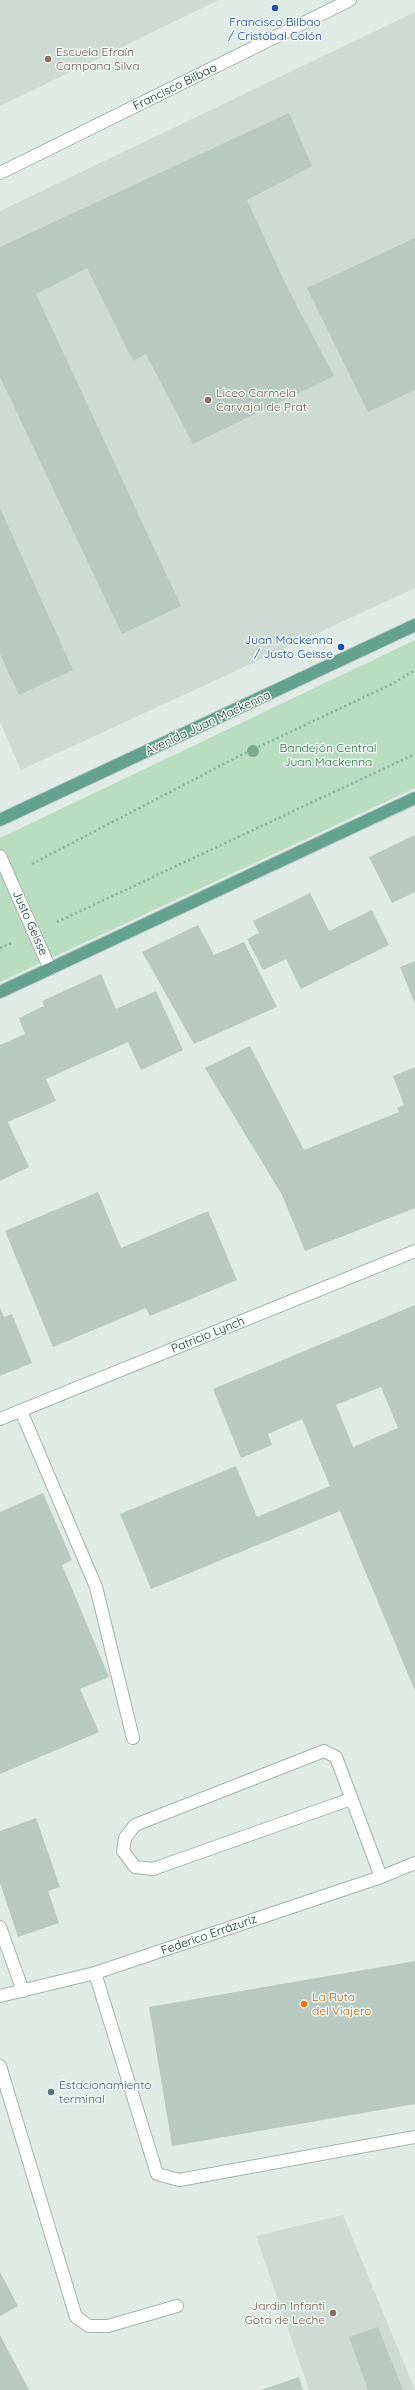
<!DOCTYPE html>
<html>
<head>
<meta charset="utf-8">
<style>
  body { margin:0 }
  canvas { display:block; background:#e0ebe6 }
</style>
</head>
<body>
<canvas width="415" height="2390"></canvas>
<script>
const ctx = document.querySelector('canvas').getContext('2d');
ctx.lineJoin = 'round';
function paint(path, color) { ctx.fillStyle = color; ctx.fill(path, 'evenodd'); }
function stroke(path, color, width, dash) { ctx.strokeStyle = color; ctx.lineWidth = width; ctx.lineCap = dash ? 'butt' : 'round'; ctx.setLineDash(dash || []); ctx.stroke(path); }
function drawText(font, color, halo, rows, align = 'center') {
  ctx.font = font + ' Quicksand,sans-serif'; ctx.lineWidth = 3; ctx.setLineDash([]); ctx.textBaseline = 'middle'; ctx.strokeStyle = halo; ctx.fillStyle = color; for (const [text, x, y, turn = 0] of rows) {
    ctx.save(); ctx.translate(x, y); ctx.rotate((+turn || 0) * Math.PI / 180); ctx.textAlign = isNaN(turn) ? turn : align; if (halo) ctx.strokeText(text, 0, 0); ctx.fillText(text, 0, 0); ctx.restore();
  }
}
paint(new Path2D(`
  M0,0H219L0,106Z
  M415,12V588L21,770L0,722V211Z
  M343,2215L415,2390H309L256,2236Z`), '#cedbd5');
paint(new Path2D(`
  M415,640V788L0,982V838Z`), '#b8ddc0');
paint(new Path2D(`
  M289,113L312,166L247,200L287,287L334,376L193,444L146,354L133,361L87,268L36,294L181,606L122,634L0,377V247Z
  M415,238V390L368,412L307,288Z
  M0,508L73,670L19,695L0,654Z
  M415,835V892L392,903L369,857Z
  M310,893L329,931L372,910L389,945L301,989L286,959L263,970L247,939L259,933L253,921Z
  M198,925L214,955L244,942L277,1007L194,1044L142,952Z
  M415,961V1004L400,967Z
  M101,974L116,1009L156,991L183,1050L141,1070L128,1042L46,1079L56,1101L8,1122L29,1167L0,1181V1045L25,1034L19,1018L44,1006L42,1001Z
  M250,1046L304,1150L399,1112L397,1108L404,1105L393,1076L415,1067V1208L305,1251L282,1195L205,1068Z
  M98,1192L121,1248L208,1211L237,1280L150,1316L146,1308L53,1347L5,1231Z
  M415,1305V1691L340,1511L151,1589L120,1514L236,1466L257,1517L330,1486L302,1419L268,1434L272,1445L241,1458L213,1389ZM381,1387L398,1428L353,1447L336,1405Z
  M0,1308L4,1317L12,1314L32,1363L0,1376Z
  M43,1493L72,1560L62,1565L109,1677L80,1689L99,1732L0,1774V1512Z
  M36,1818L60,1887L48,1891L59,1923L18,1937L0,1883V1831Z
  M415,1961V2104L172,2146L149,2007Z
  M0,2272L18,2306L0,2316Z
  M378,2327L403,2390H368L349,2337Z
  M0,2335L29,2390H0Z
  M299,2377L303,2390H261Z`), '#b8c9c1');
const service = new Path2D(`
  M21,1411L96,1587L133,1738
  M351,1799L153,1869L135,1867L123,1851L125,1838L135,1825L324,1751L336,1757L381,1877
  M0,1927L23,1991
  M95,1973L157,2174L179,2180L415,2137
  M0,2066L76,2317L89,2326H108L177,2306`);
const minor = new Path2D(`
  M0,856L50,969`);
const tertiary = new Path2D(`
  M0,173L350,0
  M0,1419L415,1251
  M0,1996L95,1973L381,1877L415,1863`);
const primary = new Path2D(`
  M0,820L415,625
  M0,992L415,798`);
stroke(service, '#a3b3ad', 14);
stroke(minor, '#a3b3ad', 14);
stroke(tertiary, '#a3b3ad', 14);
stroke(primary, '#c1c8c6', 14);
stroke(new Path2D(`
  M32,864L239,756L392,684L415,670
  M57,922L415,754
  M0,948L11,943`), '#7fb09e', 2.5, [2, 3]);
stroke(service, '#fff', 12);
stroke(minor, '#fff', 12);
stroke(tertiary, '#fff', 12);
stroke(primary, '#63a28f', 12);
ctx.fillStyle = '#7baa8c';
for (const [x, y] of [
  [253,751]
]) { ctx.beginPath(); ctx.arc(x, y, 6, 0, 2 * Math.PI); ctx.fill(); }
for (const [x, y, r, color] of [
  [275,8,4,"#1a4fb4"],
  [48,59,4,"#8d6e63"],
  [208,400,4,"#8d6e63"],
  [341,647,4,"#1a4fb4"],
  [304,2004,4,"#e8710a"],
  [51,2092,4,"#5c6f8a"],
  [333,2313,4,"#8d6e63"]
]) { const dot = new Path2D(); dot.arc(x, y, r, 0, 2 * Math.PI); ctx.fillStyle = color; ctx.fill(dot); stroke(dot, '#f0f8f4', 1.5); }
drawText('12px', '#164399', '#f0f8f4', [
  ["Francisco Bilbao",275,22],
  ["/ Cristóbal Colón",275,36],
  ["Juan Mackenna",333,640,"right"],
  ["/ Justo Geisse",333,654,"right"]
]);
drawText('12px', '#785e54', '#f0f8f4', [
  ["Escuela Efraín",56,52],
  ["Campana Silva",56,66],
  ["Liceo Carmela",216,393],
  ["Carvajal de Prat",216,407],
  ["Jardin Infanti",325,2306,"right"],
  ["Gota de Leche",325,2320,"right"]
], 'left');
drawText('12px', '#203c33', '#f0f8f4', [
  ["Francisco Bilbao",175,87,-26],
  ["Avenida Juan Mackenna",208,723,-25],
  ["Justo Geisse",30,923,66],
  ["Patricio Lynch",208,1335,-22],
  ["Federico Errázuriz",209,1935,-19]
]);
drawText('12px', '#297443', '#f0f8f4', [
  ["Bandejón Central",328,748],
  ["Juan Mackenna",328,762]
]);
drawText('12px', '#c56008', '#f0f8f4', [
  ["La Ruta",312,1997],
  ["del Viajero",312,2011]
], 'left');
drawText('12px', '#4e5e75', '#f0f8f4', [
  ["Estacionamiento",59,2085],
  ["terminal",59,2099]
], 'left');
</script>
</body>
</html>
